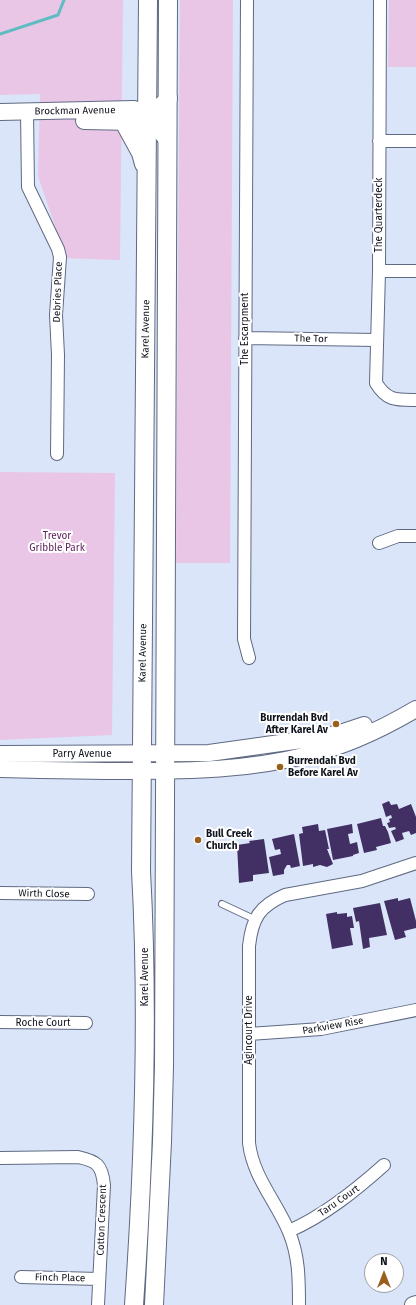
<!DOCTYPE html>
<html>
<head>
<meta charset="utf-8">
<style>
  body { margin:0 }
  #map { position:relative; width:416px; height:1305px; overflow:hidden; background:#dae5fa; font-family:"Fira Sans",sans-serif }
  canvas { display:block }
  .north { position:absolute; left:364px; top:1253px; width:40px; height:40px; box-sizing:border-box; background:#fff; border:1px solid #9fa0a4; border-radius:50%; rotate:0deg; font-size:11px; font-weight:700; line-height:16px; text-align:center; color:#0e121b }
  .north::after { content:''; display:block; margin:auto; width:14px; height:18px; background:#99601c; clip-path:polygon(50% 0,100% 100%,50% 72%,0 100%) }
</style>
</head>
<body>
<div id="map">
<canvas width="416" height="1305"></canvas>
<div class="north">N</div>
</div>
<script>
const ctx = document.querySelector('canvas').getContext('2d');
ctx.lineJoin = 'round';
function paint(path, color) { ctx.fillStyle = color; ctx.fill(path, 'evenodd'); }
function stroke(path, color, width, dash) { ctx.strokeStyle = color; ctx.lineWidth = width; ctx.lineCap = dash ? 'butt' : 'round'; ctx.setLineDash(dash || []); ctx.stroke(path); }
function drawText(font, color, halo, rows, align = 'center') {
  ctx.font = font + ' "Fira Sans",sans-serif'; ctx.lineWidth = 4; ctx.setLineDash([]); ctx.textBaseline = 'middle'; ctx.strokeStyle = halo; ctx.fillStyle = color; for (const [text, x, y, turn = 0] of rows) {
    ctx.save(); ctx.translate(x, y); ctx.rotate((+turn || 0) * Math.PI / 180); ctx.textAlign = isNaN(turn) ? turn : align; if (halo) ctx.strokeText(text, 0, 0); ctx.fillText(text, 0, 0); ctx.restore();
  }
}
paint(new Path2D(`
  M0,0H123L120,260L60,258V241L38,176L40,94L0,95Z
  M180,0H233L230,563H176Z
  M389,0H416V67H388Z
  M0,472L115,473L112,735L0,740Z`), '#eac6e6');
stroke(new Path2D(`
  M0,34L58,15L64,0`), '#5ebcc2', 3);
paint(new Path2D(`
  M389,801L391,805L397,804L399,809L411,804L416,817V833L411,835L409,831L402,833L404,839L396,842L391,831L396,829L395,827L389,828L387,823L390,822L389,819L392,818L391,815L386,817L382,804Z
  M381,818L383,826H385L388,832L391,843L376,847L377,850L364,853L357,824Z
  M318,824L319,831L325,830L329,849H327L333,864L327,867L320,865L313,867V864L303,866L299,834L303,833L302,827Z
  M352,824L353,833L348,834L350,844L357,842L359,853L353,855V856L333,860L327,829Z
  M294,834L300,866L291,868L290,865H287L284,870V874L273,876L269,857L281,854L280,849L275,850L272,839Z
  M264,839L269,873L253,875V881L239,883L237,845L250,843L249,841Z
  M398,898V901L410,898L416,921V928L404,931L406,937L395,940L384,901Z
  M380,903L387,935L369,938L370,947L363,949L359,921L356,922L353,908Z
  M337,912V914L347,913V917L352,916L354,928H350L353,945L332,949L326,914Z`), '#423064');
const lane = new Path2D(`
  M222,904L254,919`);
const street = new Path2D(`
  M247,0L244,639L249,658
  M380,0L379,271L376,383C387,401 396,400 416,400
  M27,112L28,187L58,249L60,257L56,315L58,355L57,454
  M379,141H416
  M379,271H416
  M245,338L377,340
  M379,543L398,536H416
  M0,893L88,894
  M0,1022L86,1023
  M249,1034L321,1029L416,1010
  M0,1158L78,1157C97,1161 102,1165 104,1185L98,1305
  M289,1231C324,1216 356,1190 384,1165
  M21,1277L99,1279
  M299,1305C299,1279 299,1256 289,1232C276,1201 253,1177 249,1143V946C252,919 259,906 285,895L362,881L416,863`);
const secondary = new Path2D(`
  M0,112L134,109L148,117L168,141
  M84,121L134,122L148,117L169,98
  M0,754L209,753L309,739L340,733L364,725
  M0,769C43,770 87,771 130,771C191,771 248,770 308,755C347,746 382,729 416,709
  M413,1305L416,1304`);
const primary = new Path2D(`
  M124,122L141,153L144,164
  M134,1305C144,1161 149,1015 141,871L148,0
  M154,1305L162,1142L164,1066L168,0`);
stroke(lane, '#5f6a82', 8);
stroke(street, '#5f6a82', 14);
stroke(secondary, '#5f6a82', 18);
stroke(primary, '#5f6a82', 20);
stroke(lane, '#fff', 6);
stroke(street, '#fff', 12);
stroke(secondary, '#fff', 16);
stroke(primary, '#fff', 18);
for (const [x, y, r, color] of [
  [336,724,4,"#99601c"],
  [280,767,4,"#99601c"],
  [198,840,4,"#99601c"]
]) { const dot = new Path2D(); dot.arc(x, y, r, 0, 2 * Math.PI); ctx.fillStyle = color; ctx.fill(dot); stroke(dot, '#fff', 1.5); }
drawText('10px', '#0e121b', '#fff', [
  ["Brockman Avenue",75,111,-1],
  ["The Quarterdeck",379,215,-90],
  ["Debries Place",58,292,-88],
  ["Karel Avenue",146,329,-89],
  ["The Escarpment",245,329,-90],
  ["The Tor",311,339,1],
  ["Karel Avenue",143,653,-89],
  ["Parry Avenue",82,754],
  ["Wirth Close",44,894,1],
  ["Karel Avenue",145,977,-90],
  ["Roche Court",43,1023],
  ["Parkview Rise",333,1026,-10],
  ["Agincourt Drive",249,1030,-90],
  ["Taru Court",339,1201,-35],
  ["Cotton Crescent",102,1220,-88],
  ["Finch Place",60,1278,1]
]);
drawText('10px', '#5e205b', '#fff', [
  ["Trevor",57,536],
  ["Gribble Park",57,548]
]);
drawText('bold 10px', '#0e121b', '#fff', [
  ["Burrendah Bvd",328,718,"right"],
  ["After Karel Av",328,730,"right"],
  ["Burrendah Bvd",288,761],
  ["Before Karel Av",288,773],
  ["Bull Creek",206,834],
  ["Church",206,846]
], 'left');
</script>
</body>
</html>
